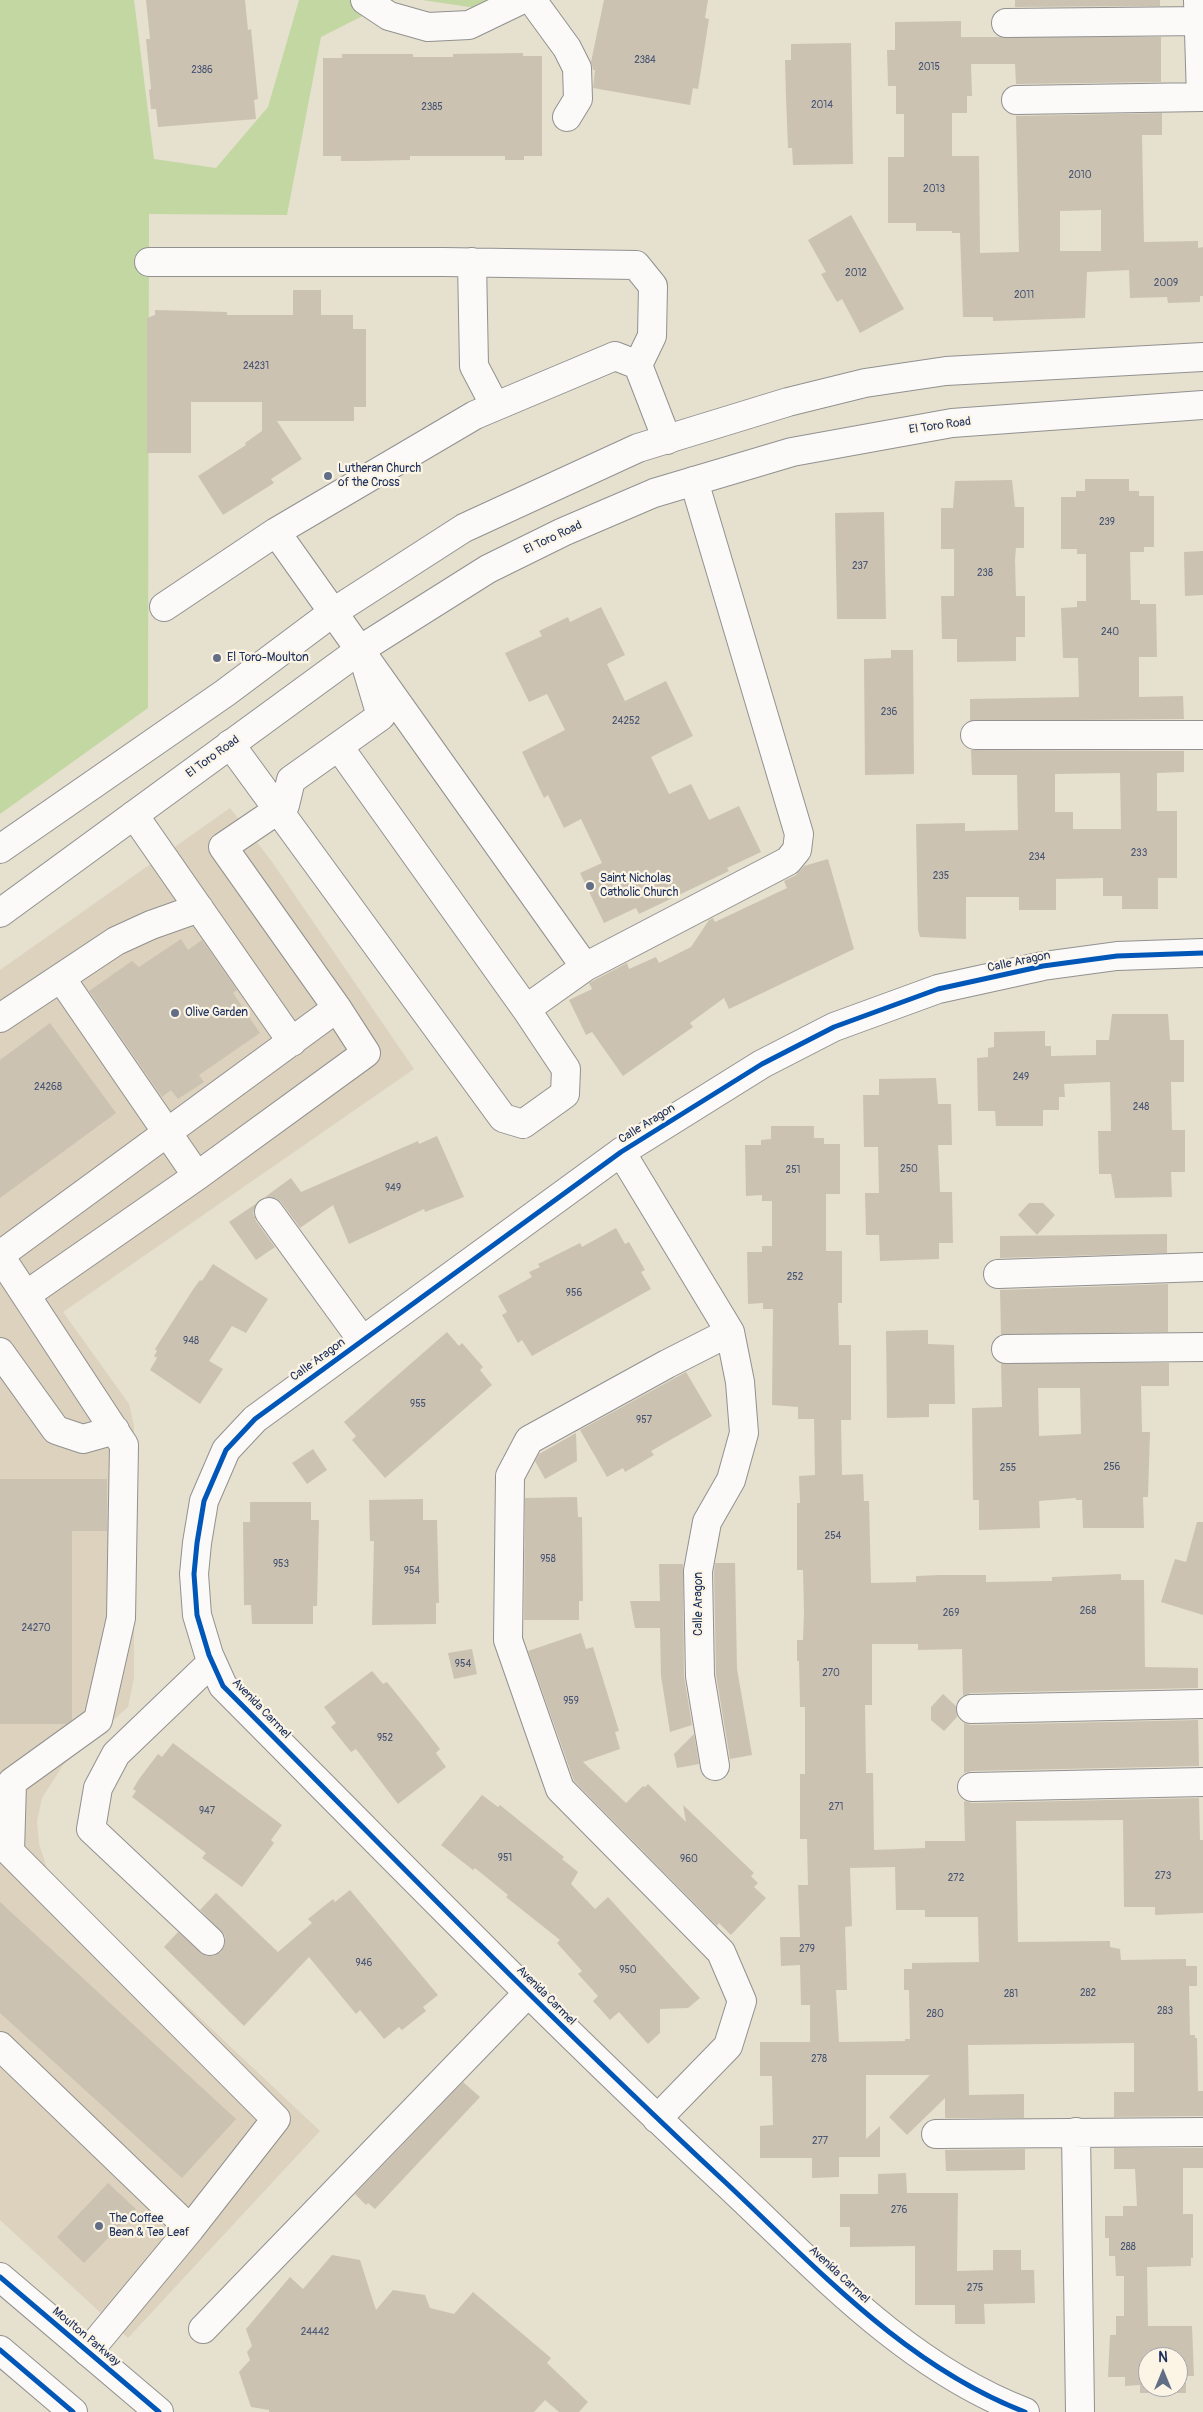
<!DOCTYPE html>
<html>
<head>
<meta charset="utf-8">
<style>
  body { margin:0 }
  #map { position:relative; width:1203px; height:2412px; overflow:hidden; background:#e6e0cf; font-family:Pangolin,sans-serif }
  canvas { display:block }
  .north { position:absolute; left:1138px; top:2347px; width:50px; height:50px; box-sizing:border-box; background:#fcf5e5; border:1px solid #a2a6af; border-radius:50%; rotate:0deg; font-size:14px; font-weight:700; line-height:20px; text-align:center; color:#1b2f5e }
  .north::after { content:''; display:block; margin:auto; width:18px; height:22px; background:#626d86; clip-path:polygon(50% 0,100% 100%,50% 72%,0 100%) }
</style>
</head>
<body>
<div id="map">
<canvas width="1203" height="2412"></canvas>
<div class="north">N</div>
</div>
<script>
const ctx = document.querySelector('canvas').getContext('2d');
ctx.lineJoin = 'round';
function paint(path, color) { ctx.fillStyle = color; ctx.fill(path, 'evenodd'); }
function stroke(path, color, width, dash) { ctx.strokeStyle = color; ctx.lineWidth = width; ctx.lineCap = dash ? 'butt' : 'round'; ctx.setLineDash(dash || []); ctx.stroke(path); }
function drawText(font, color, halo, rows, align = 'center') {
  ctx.font = font + ' Pangolin,sans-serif'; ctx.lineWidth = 4.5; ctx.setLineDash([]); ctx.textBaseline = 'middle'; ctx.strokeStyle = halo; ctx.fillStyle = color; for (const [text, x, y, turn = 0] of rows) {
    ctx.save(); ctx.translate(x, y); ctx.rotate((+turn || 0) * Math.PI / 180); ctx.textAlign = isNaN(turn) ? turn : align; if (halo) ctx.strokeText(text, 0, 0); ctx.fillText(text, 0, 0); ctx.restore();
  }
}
paint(new Path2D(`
  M230,808L270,859L414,1069L63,1312L129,1404L134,1426V1678L128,1707L63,1765L42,1798L37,1821L39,1844L47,1868L62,1888L320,2131L128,2338L0,2220V970Z`), '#dcd2bd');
paint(new Path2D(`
  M0,0H134L154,159L216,168L268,107L299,0H394L321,37L287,215L149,214L148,708L0,814Z
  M422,0H491L483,9Z`), '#c2d7a1');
paint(new Path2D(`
  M146,0H245L248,30L251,29L258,99L254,100L256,119L158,127L156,109H151L149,90L151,89L146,39H150Z
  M604,0H708L705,18L709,19L698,89L693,88L690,105L593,88L595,70H593L591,62Z
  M1015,0H1160V6L1015,7Z
  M961,21V37H1161V82L1016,84L1015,64H971L972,96H967V113H952V156H979L980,253L1019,252L1016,116L1162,113V135H1142L1144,242L1198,241V248L1203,247V296H1200V302L1168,303L1167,297L1130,298L1129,270L1087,272L1085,318L993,321V317H963L960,233H952V231H916V223H888V157H904V114H896V86H888L887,50H895V22ZM1101,210V251H1060V211Z
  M851,43L853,164L793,165L792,148H788L786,97L785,60H791V44Z
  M523,53V56H542V156H524V160H505V156H410V160L361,161H341V156H323V58H342V54H413V57H453V54Z
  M851,215L904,309L860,333L842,299L837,302L821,274L826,272L808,240Z
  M293,290H321V315H353V329H366V407H354V421H277L302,459L271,479L274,483L223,515L198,476L246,445L245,443L262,431V402H191V453H147V318L155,315V310L227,312V315H293Z
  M1085,479H1129V491H1139V496H1154V547H1144V552H1130L1131,600H1140V604H1156L1157,657H1139V697L1183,696L1184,719L970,721V699L1079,697L1078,658H1063L1061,608L1077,607V601H1086V554H1077V549H1061V497H1076V491H1085Z
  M1012,480L1015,507H1024V548H1016L1015,560L1016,596H1025V637H1016V661L957,662V639H942L941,596H954V549H941V508H953L955,481Z
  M884,512L886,619H837L835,513Z
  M1203,551V595L1185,596L1184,552Z
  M601,607L625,655L607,664L625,701L666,681L693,736L651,757L669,794L691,784L709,820L739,806L761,852L727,868L729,871L639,914L636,908L604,923L580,873L602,863L581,819L564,828L548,795L544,798L522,752L565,730L547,694L529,702L505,653L542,636L539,631L568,617L570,622Z
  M891,650H913L914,774L865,775L864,659L891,658Z
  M971,750L1184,751V772L1157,773V811H1177V878H1158V909H1122V896H1103V878L1056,879V910H1019V897H966V939L920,937L918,930L916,824L965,823V831L1018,830L1017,775H972ZM1120,773L1121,829H1073V812H1055V774Z
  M828,859L854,949L729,1009L724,998L690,1023L693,1027L623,1076L592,1032L586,1035L569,1000L592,989L589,983L627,963L629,969L656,957L659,963L691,947L709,920L713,918L715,922L787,888L784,881L796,875L804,866Z
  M181,939L188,950L202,940L237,990L233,993L260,1033L199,1075L204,1082L178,1099L171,1090L162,1097L89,991L132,961L139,967Z
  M1112,1014H1168L1170,1040H1184V1082H1171L1172,1130H1185V1172H1171L1172,1197L1115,1198L1111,1174H1099L1098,1131H1111L1110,1082L1064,1084L1065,1097H1059V1110H1043V1126H996L995,1111H978L977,1058L988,1057V1048L994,1047V1032L1045,1031V1046H1051V1056L1096,1055V1040H1109Z
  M50,1023L116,1113L0,1198V1060Z
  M936,1078L938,1104H951L952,1145H938L940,1192H952L953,1243H939V1259L880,1261L879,1235H866L865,1193H879L878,1147H864L863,1095H879V1079Z
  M771,1126H814V1138H824V1144H840V1194H826V1251H842V1303H838L839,1345H851V1420H841L842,1475L863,1474L864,1501H869L871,1583L916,1582V1576L940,1575H986V1582L1052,1581V1577L1121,1574V1580H1144L1145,1667L1198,1668V1688L971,1693L963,1696L962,1649L918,1650V1644H872V1705H865L866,1773H873L874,1850L925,1848V1841H965L964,1801L972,1803L1199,1798L1200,1840H1203V1913L1155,1915V1907H1124L1123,1820L1016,1821L1018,1942L1110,1941V1947L1120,1949L1121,1960L1186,1959V1966H1197V1986H1189L1190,2035H1195V2038H1197L1198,2091H1203V2116L1114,2117V2092H1134V2043L968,2045L969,2095L1024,2094V2118H945V2098L907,2135L889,2117L930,2075H866V2139L880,2126V2157H839V2177L812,2178V2158H760V2126L773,2125L772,2076H760V2042H810V2005H801L800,1965L781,1966L780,1937H800L798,1885H808L807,1839H800V1774H805V1707H800L799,1661H797V1640H803L804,1612L803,1570H797V1503H800L799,1476L815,1475L814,1419H798V1407L772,1405L773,1309H763V1303L748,1304L747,1252H762V1246H772V1201H762V1195L746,1196L745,1145H761V1140L771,1139ZM895,1867L896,1910H925V1917H978L979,1962L912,1963V1969H904V1990H909L910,2039H905V2041L839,2042L836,1990H847L845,1927L852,1926L850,1868Z
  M437,1136L464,1197L425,1212L424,1209L349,1244L333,1205L300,1228L281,1202L275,1198L265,1197L291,1178L301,1192L418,1141L419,1144Z
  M257,1203L253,1213L256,1221L275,1247L256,1260L229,1222Z
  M1029,1203H1043L1055,1215L1037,1235L1018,1215Z
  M616,1228L625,1244L629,1242L645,1270L641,1272L651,1289L532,1356L522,1340L518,1343L502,1315L507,1312L498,1296L532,1277L529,1272L540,1267L538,1264L580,1243L582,1247Z
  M1167,1234V1253L1000,1258V1236Z
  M213,1264L268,1299L246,1333L232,1326L209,1361L223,1369L200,1404L150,1370L157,1358L154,1356L157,1351L155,1349L194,1288L200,1280L202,1281Z
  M1168,1284V1332L1001,1335L1000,1290Z
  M928,1330V1344L954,1345L955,1404H929V1417L887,1418L886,1331Z
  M447,1332L459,1346L462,1343L483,1367L480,1370L492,1385L385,1478L352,1440L356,1436L344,1422Z
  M1001,1363H1169V1386H1141L1142,1432H1150L1148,1497H1143L1144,1528H1083L1082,1500H1076V1498L1039,1501L1040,1528L979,1530V1500H973L972,1408L1002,1407ZM1038,1388H1080L1081,1434L1039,1436Z
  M686,1372L712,1416L651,1451L654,1455L625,1472L623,1468L607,1477L580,1430Z
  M576,1433L577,1461L545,1479L535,1461L539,1454Z
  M313,1449L327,1470L307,1484L292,1463Z
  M0,1479H107V1531H72V1720L66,1724H0Z
  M577,1497L578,1517H582L583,1601H579V1620H524L525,1498Z
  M423,1499V1520H437L439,1603H436V1624L372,1625L374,1541H370L369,1500Z
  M250,1502H311V1520H319L317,1606H313V1624H252L251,1605H244L243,1522H250Z
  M1197,1522H1203V1615L1161,1602L1175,1559L1186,1562Z
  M715,1563H735L737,1669L752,1755L730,1759L716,1675L714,1572Z
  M659,1564H683L684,1676L692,1725L670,1732L661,1676L660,1628H635L630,1601H660Z
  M581,1633L586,1649L593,1647L619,1731L615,1732L620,1749L583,1762L626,1803L643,1786L645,1787L648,1784L686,1822L683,1805L754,1873L751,1876L758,1883L754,1887L766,1898L731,1935L719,1923L717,1926L574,1781L528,1651Z
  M472,1649L477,1674L454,1679L448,1653Z
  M372,1671L383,1684L387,1682L420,1723L440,1749L436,1753L446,1767L398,1804L356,1749L351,1752L331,1727L336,1723L324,1707Z
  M943,1694L956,1706L957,1717L944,1731L931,1720V1707Z
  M1198,1720L1199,1766L972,1771L964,1773V1723L971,1725Z
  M694,1734L699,1764L677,1768L674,1754Z
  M173,1743L282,1825L271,1840L274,1843L242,1887L202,1858L206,1853L132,1797L136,1791L133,1789L139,1779L158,1754L162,1757Z
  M482,1795L498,1807L500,1805L564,1857L562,1859L578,1872L571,1884L595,1909L608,1897L700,1998L688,2008L660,2009V2033L648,2044L619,2012L610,2020L593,2001L598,1996L578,1974L582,1971L557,1943L560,1940L506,1897L508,1895L475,1868L473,1870L441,1845Z
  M350,1890L438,1995L423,2007L426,2011L402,2030L399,2027L384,2039L360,2010L356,2014L309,1957L244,2026L164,1947L178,1932L206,1956H214L221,1952L225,1944V1936L200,1910L216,1893L278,1952L312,1923L308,1919L333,1899L335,1902Z
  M0,1902L236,2119L182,2178L0,2013Z
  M463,2082L480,2097L375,2209L368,2203L366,2205L355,2194Z
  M1114,2148H1203V2168H1183V2214H1193V2258H1191V2266L1147,2267L1148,2326H1192L1194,2376H1186V2393H1140V2385L1125,2386V2377H1108L1110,2335H1116V2316H1124V2276H1116L1115,2256H1109V2238H1105V2216H1123V2206H1137L1135,2169H1114ZM1148,2357H1178V2387H1148Z
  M1025,2149V2170L946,2171L945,2150Z
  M906,2173L907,2193H958L957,2271L993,2270V2250H1021V2270H1034L1035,2303L984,2304L985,2324H955V2305H915V2246L850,2247V2227H840V2194H878V2174Z
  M108,2183L136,2209L84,2263L57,2237Z
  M332,2255L360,2260L376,2310L393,2290L425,2295L430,2308L454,2314L473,2292L551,2358L547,2363L588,2402L579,2412H559L545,2400L534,2412H269V2410L251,2407L239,2372L250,2360L247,2352L252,2346L246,2329L290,2277L303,2289Z`), '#ccc2b2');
const minor = new Path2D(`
  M365,0L389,16L428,27L469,25L521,0
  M532,0L567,48L577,68L578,99L567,117
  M1198,0L1201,97
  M1006,23L1203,21
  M1016,100L1203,97
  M149,262H443L636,265L653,286L652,336L638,365L667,440
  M472,262L474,366L495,406
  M276,532L585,967
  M164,607L276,532L475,415L615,356L638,365
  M975,735H1203
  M230,744L503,1118L523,1124L565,1094L566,1069L526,1009L339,747
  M134,815L292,1042
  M61,978L197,1176
  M526,1009L585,967L788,861L797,850L799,834L694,481
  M0,1018L116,941L151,925L199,908
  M621,1152L730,1332L740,1382L744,1433L731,1480L707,1522L698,1571L700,1676L715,1766
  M269,1212L362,1340
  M0,1255L337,1008L223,847L285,805L291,780L381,716L361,649
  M0,1256L124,1445L121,1618L98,1720L12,1782L10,1852L276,2119L190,2229L0,2046
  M998,1274L1203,1267
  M26,1295L197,1176L366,1053L337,1008
  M1006,1349L1203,1347
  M0,1352L56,1430L83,1439L115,1430
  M971,1709L1203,1704
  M972,1787L1203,1782
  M210,1941L91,1829L98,1788L116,1754L212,1662
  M657,2119L728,2046L742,2001L721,1952L560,1789L508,1640L510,1476L529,1440L667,1364L730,1332
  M1076,2132L1080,2412
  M936,2134L1203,2132
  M203,2329L528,1993
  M88,2352L190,2229
  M1025,2412C905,2366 816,2267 724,2181C552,2021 389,1853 223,1686L209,1655L197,1615L194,1574L197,1543L204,1501L226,1450L255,1419L621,1152L762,1064L834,1027L938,989L1043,966L1117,956L1203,953`);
const major = new Path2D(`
  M0,849L225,693L332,613L464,528L638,448L788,402L865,383L946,371L1203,357
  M0,913L361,649L488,569L563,532L654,493L792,452L952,423L1203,405
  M0,2277L159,2412
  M0,2350L73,2412`);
stroke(minor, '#919190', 30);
stroke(major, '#919190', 30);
stroke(minor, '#fbfaf8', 28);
stroke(major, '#fbfaf8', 28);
stroke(new Path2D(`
  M0,2277L159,2412
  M0,2350L73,2412
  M1025,2412C905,2366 816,2267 724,2181C552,2021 389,1853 223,1686L209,1655L197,1615L194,1574L197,1543L204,1501L226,1450L255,1419L621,1152L762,1064L834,1027L938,989L1043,966L1117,956L1203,953`), '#0057b8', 5);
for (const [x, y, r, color] of [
  [328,476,5,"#626d86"],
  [217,658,5,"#626d86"],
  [590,886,5,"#626d86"],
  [175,1013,5,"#626d86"],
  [99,2226,5,"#626d86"]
]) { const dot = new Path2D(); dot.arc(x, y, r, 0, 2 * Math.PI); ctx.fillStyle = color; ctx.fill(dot); stroke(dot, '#fcf5e5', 2); }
drawText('10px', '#475473', null, [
  ["2384",645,60],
  ["2015",929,67],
  ["2386",202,70],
  ["2014",822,105],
  ["2385",432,107],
  ["2010",1080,175],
  ["2013",934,189],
  ["2012",856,273],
  ["2009",1166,283],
  ["2011",1024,295],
  ["24231",256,366],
  ["239",1107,522],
  ["237",860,566],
  ["238",985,573],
  ["240",1110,632],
  ["236",889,712],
  ["24252",626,721],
  ["233",1139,853],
  ["234",1037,857],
  ["235",941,876],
  ["249",1021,1077],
  ["24268",48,1087],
  ["248",1141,1107],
  ["250",909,1169],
  ["251",793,1170],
  ["949",393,1188],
  ["252",795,1277],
  ["956",574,1293],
  ["948",191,1341],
  ["955",418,1404],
  ["957",644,1420],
  ["256",1112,1467],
  ["255",1008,1468],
  ["254",833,1536],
  ["958",548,1559],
  ["953",281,1564],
  ["954",412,1571],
  ["268",1088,1611],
  ["269",951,1613],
  ["24270",36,1628],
  ["954",463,1664],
  ["270",831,1673],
  ["959",571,1701],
  ["952",385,1738],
  ["271",836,1807],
  ["947",207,1811],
  ["951",505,1858],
  ["960",689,1859],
  ["273",1163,1876],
  ["272",956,1878],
  ["279",807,1949],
  ["946",364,1963],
  ["950",628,1970],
  ["282",1088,1993],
  ["281",1011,1994],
  ["283",1165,2011],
  ["280",935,2014],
  ["278",819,2059],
  ["277",820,2141],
  ["276",899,2210],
  ["288",1128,2247],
  ["275",975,2288],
  ["24442",315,2332]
]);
drawText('12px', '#1b2f5e', '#fcf5e5', [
  ["El Toro Road",940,426,-8],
  ["El Toro Road",553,538,-25],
  ["El Toro Road",213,757,-36],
  ["Calle Aragon",1019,962,-12],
  ["Calle Aragon",647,1124,-32],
  ["Calle Aragon",318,1360,-36],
  ["Calle Aragon",699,1604,-90],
  ["Avenida Carmel",261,1709,46],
  ["Avenida Carmel",546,1996,45],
  ["Avenida Carmel",839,2275,43],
  ["Moulton Parkway",86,2337,40]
]);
drawText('12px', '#1b2f5e', '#fcf5e5', [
  ["Lutheran Church",338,469],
  ["of the Cross",338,483],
  ["El Toro-Moulton",227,658],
  ["Saint Nicholas",600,879],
  ["Catholic Church",600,893],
  ["Olive Garden",185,1013],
  ["The Coffee",109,2219],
  ["Bean & Tea Leaf",109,2233]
], 'left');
</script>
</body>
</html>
